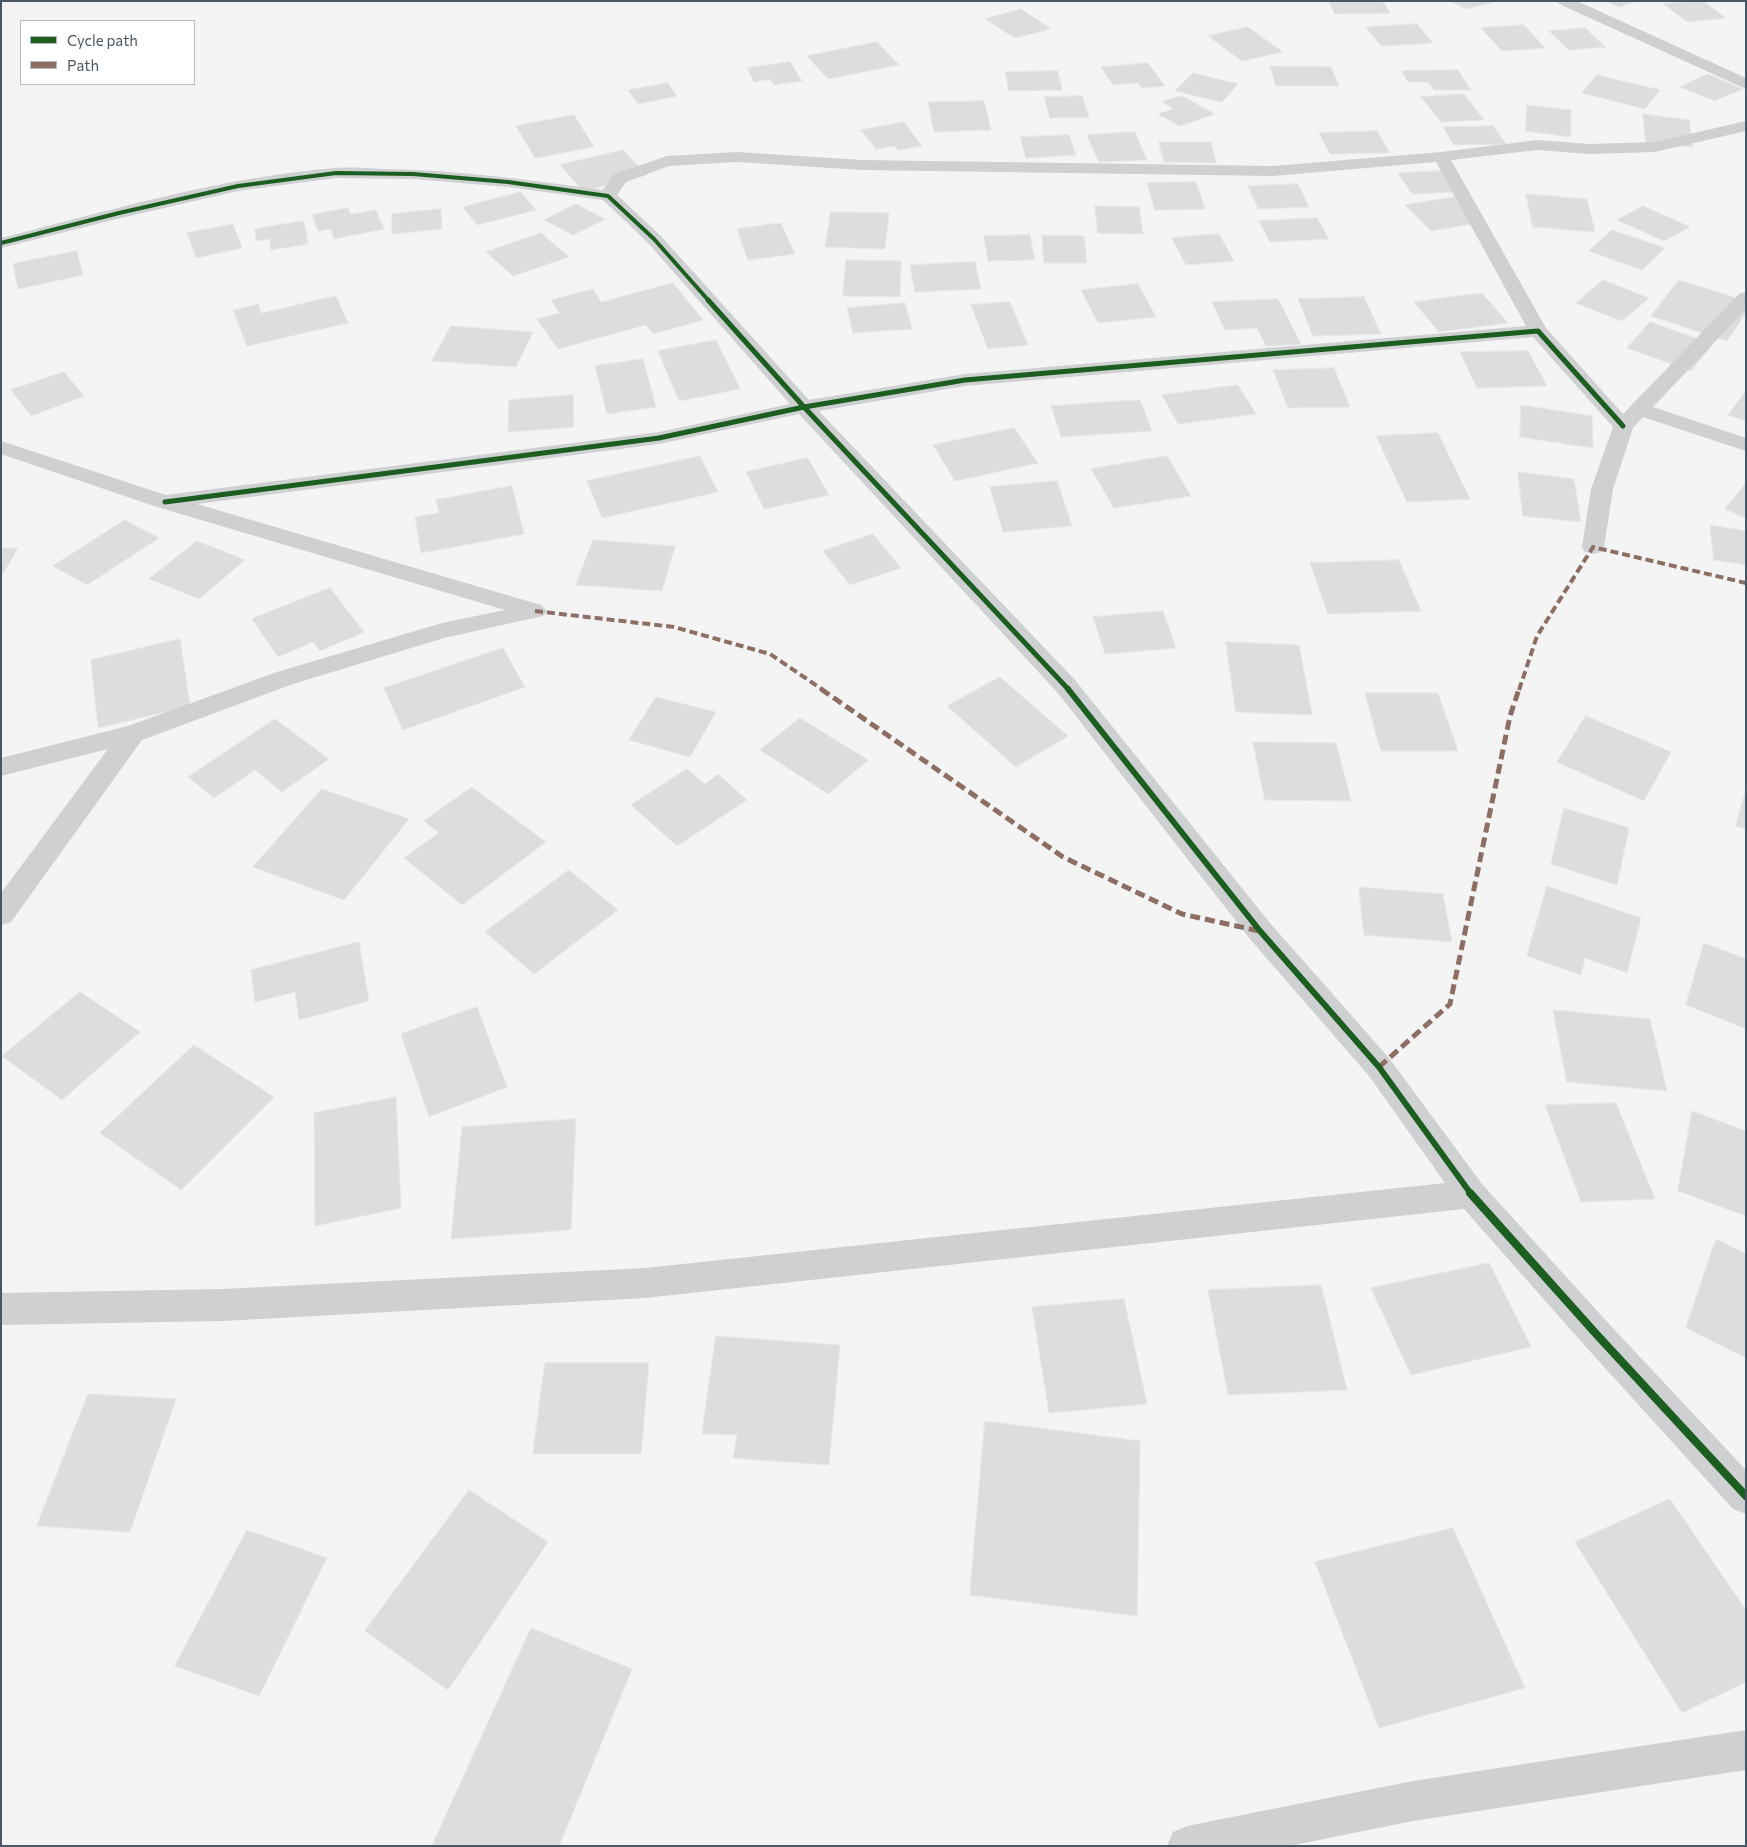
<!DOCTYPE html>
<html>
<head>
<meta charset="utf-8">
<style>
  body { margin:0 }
  #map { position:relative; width:1747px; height:1847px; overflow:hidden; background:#f4f4f4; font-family:Commissioner,sans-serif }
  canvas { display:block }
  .frame { position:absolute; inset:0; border:2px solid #4a5661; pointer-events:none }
  .legend { position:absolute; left:20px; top:20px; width:175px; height:65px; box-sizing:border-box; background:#fff; border:1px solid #b7bbc0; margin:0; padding:6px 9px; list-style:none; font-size:15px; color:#4a5661 }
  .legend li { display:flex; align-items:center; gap:10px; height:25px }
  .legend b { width:25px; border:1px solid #b7bbc0 }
</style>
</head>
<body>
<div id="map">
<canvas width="1747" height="1847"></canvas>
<div class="frame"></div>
<ul class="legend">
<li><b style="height:6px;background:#1b5e20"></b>Cycle path</li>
<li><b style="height:6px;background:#8d6e63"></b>Path</li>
</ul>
</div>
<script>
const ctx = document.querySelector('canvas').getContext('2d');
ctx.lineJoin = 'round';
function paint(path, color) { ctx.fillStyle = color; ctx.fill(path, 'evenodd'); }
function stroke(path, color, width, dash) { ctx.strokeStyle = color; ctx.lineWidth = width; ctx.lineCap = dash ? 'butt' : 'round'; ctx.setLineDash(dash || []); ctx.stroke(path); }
const building = new Path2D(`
  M1329,1H1383L1390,13L1335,14Z
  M1451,1H1499L1466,9Z
  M1606,1H1637L1619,7Z
  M1690,1H1703L1726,18L1688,22L1663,4Z
  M1021,9L1051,29L1015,38L985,19Z
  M1417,24L1433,43L1381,46L1366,27Z
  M1524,25L1545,48L1502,51L1481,28Z
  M1248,27L1283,52L1242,61L1208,36Z
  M1585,28L1606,47L1569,50L1549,31Z
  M877,42L899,65L828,79L807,56Z
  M790,62L802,81L774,85L770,79L754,82L747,68Z
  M1148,63L1165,86L1142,88L1138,83L1113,85L1101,67Z
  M1270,66L1331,67L1339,86H1276Z
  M1458,70L1471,90H1434L1428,82H1408L1402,71Z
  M1058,71L1062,90L1009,91L1005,72Z
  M1193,73L1238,84L1222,102L1175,91Z
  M1708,74L1743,89L1715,101L1680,87Z
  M1597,75L1660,90L1645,109L1582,93Z
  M668,83L677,96L638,104L628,90Z
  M1464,94L1484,120L1441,122L1421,97Z
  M1082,96L1089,117L1050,118L1044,97Z
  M1182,96L1215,114L1180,126L1158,114L1173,109L1162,102Z
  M984,101L991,130L934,132L928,102Z
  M1527,105L1571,110V137L1526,131Z
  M1643,114L1689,120L1693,147L1646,142Z
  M574,115L594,147L535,158L516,126Z
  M904,122L922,146L898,150L895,146L876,149L861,130Z
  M1493,126L1506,144L1454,145L1443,127Z
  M1377,131L1390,153L1330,154L1319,133Z
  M1135,132L1147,160L1099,162L1087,135Z
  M1069,135L1076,155L1026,158L1020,137Z
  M1159,142H1211L1216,163L1164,162Z
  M623,150L647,175L583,191L560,165Z
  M1441,171L1455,192L1412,194L1398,173Z
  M1196,182L1205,209L1155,210L1147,183Z
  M1298,184L1309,207L1258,209L1248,186Z
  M521,192L536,210L477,225L463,207Z
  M1526,194L1587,199L1595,232L1533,227Z
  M1455,197L1483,222L1431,231L1405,205Z
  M576,204L605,219L573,235L544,220Z
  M1095,206L1139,207L1143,234L1098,233Z
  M1643,206L1690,227L1664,241L1617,220Z
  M348,208L351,214L376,210L384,229L334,239L331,229L318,231L312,215Z
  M441,209L442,229L392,234V214Z
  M831,212L889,213L885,249L825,247Z
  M1317,218L1329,239L1270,242L1259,221Z
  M304,221L308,244L271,250L270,239L256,241L255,229Z
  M781,223L795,254L748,260L737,229Z
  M233,224L242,248L196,258L187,233Z
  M1612,230L1665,248L1642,270L1589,251Z
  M541,233L569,257L513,276L486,252Z
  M1219,234L1234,261L1186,265L1172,238Z
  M1030,235L1035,260L988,261L984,236Z
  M1042,235L1084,236L1087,263H1044Z
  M77,251L83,275L18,289L13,264Z
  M846,260L901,261L900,297L843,296Z
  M975,262L981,289L915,292L910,265Z
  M1603,280L1649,298L1622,321L1576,303Z
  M1679,280L1746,301V313L1727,341L1651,316Z
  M673,283L703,320L653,334L646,325L558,349L537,319L560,313L551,300L593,289L601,302Z
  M1138,284L1156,317L1098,323L1081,290Z
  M1482,293L1508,323L1439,332L1414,302Z
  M336,296L348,323L247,346L233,310L258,304L261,313Z
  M1364,297L1381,334L1313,336L1298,299Z
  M1278,299L1301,344L1266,346L1257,328L1225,330L1212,302Z
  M1010,302L1028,345L988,349L971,305Z
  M905,303L912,329L853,333L847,308Z
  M1650,322L1713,344L1691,371L1627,348Z
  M451,326L533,332L516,367L432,361Z
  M716,340L740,389L679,401L658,351Z
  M1528,351L1547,386L1477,388L1460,352Z
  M643,359L656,407L607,414L595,366Z
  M1334,368L1350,407L1288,408L1273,370Z
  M64,372L84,396L31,416L11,390Z
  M1238,385L1256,414L1178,424L1162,395Z
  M1746,391V421L1728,415Z
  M573,395L574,427L508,432L509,400Z
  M1140,400L1152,431L1061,437L1051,406Z
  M1521,405L1592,416L1593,448L1520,437Z
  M1014,428L1038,463L955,481L933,445Z
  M1438,433L1470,499L1407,502L1376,436Z
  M700,456L718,492L602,518L587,481Z
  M1167,456L1191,496L1114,508L1091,469Z
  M808,458L829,495L764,509L746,472Z
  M1518,472L1574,479L1581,522L1523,516Z
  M1057,481L1072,526L1003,532L990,487Z
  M1746,483V518L1725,509Z
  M512,486L524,534L421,553L415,517L439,513L436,500Z
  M125,520L159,538L87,585L53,566Z
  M1710,525L1746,531V565L1714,560Z
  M873,534L901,568L850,585L823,551Z
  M593,540L675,546L662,591L576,585Z
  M197,541L245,560L199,599L149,579Z
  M1,548H18L1,577Z
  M1399,560L1421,611L1328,614L1310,563Z
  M330,588L364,632L320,651L313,642L278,657L252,619Z
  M1163,611L1176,648L1105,654L1093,617Z
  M180,639L190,706L98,728L91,660Z
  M1226,642L1299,645L1312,715L1236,712Z
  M503,648L525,687L403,730L384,688Z
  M1000,677L1068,736L1016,767L947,706Z
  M1365,693H1438L1458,751H1381Z
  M656,697L716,712L690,757L629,740Z
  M1586,716L1671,752L1644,801L1557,762Z
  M800,718L868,760L828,794L760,750Z
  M275,719L329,759L282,792L255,770L214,798L188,777Z
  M1253,742L1336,743L1351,801L1265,800Z
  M687,769L705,784L718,774L747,800L677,846L631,805Z
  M472,787L546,842L462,905L404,858L439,833L424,821Z
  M1746,788V829L1736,826Z
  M322,789L409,819L344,900L253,867Z
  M1564,808L1629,828L1617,885L1551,864Z
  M569,870L618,910L534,974L485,932Z
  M1547,886L1641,918L1627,973L1585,958L1581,975L1527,956Z
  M1359,887L1443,894L1452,942L1364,935Z
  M359,942L369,1001L299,1020L295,992L255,1002L251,970Z
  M1704,943L1746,959V1029L1686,1005Z
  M80,992L140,1032L62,1100L2,1056Z
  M477,1007L507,1087L429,1117L401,1034Z
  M1553,1010L1650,1019L1667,1091L1567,1082Z
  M194,1045L274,1097L181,1190L100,1133Z
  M396,1097L401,1208L315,1226L314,1113Z
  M1616,1103L1655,1199L1581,1202L1545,1105Z
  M1692,1111L1746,1131V1216L1678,1191Z
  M576,1119L571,1230L451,1239L462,1127Z
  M1716,1239L1746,1254V1358L1686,1328Z
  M1489,1263L1531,1347L1411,1375L1371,1288Z
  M1321,1285L1347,1390L1228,1395L1208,1290Z
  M1124,1299L1147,1404L1049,1413L1032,1307Z
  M716,1336L840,1345L829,1465L733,1458L737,1435L702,1434Z
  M545,1363H649L641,1454H533Z
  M88,1394L176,1399L130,1532L37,1526Z
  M985,1421L1140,1441L1137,1616L970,1595Z
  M469,1490L548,1542L448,1690L365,1631Z
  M1670,1499L1746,1610V1682L1682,1713L1575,1542Z
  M1453,1528L1525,1688L1379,1728L1315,1562Z
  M247,1530L327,1558L259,1696L175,1666Z
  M531,1628L632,1669L559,1846H432Z`);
paint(building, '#ddddde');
stroke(building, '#e5e6e7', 1);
paint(new Path2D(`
  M1557,1H1577L1746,78V89L1559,4Z
  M1746,121V131L1655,152L1589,154L1537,150L1451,160L1546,328L1623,414L1739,294L1746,292V309L1653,407L1746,438V451L1643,417L1633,428L1613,489L1604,547L1601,552L1593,554L1585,552L1582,547L1591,489L1613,427L1533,337L965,386L819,411L1075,680L1270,923L1389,1058L1482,1184L1610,1325L1746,1470V1514L1733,1509L1586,1347L1464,1209L645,1298L223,1321L1,1325V1293L223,1289L645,1268L1445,1183L1369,1076L1250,939L1057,692L799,414L659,444L197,504L541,605L547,611L543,616L444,638L293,684L142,740L11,922L1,925V893L108,749L1,776V758L128,726L277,672L442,623L505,610L157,507L1,454V441L166,495L659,432L790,404L648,243L603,200L508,187L413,179L336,178L238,191L121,218L1,248V238C111,210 222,177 335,168C351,167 368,168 385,169C458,170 531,180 603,190L614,174L667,156L737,152L862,160L1273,166L1441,152L1537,140L1589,144L1655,142ZM737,162L862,170L1273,176L1436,162L1526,326L965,374L809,400L660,235L617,195L626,182L669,166Z
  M1746,1730V1770L1413,1821L1289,1846H1167L1173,1832L1187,1826L1413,1781Z`), '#ced0d2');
stroke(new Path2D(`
  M535,611L674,627L770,654L823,690
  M1519,690L1537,636L1593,547L1746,583`), '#8d6e63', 4, [8, 4]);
stroke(new Path2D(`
  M821,689L1063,857L1182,914L1259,931
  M1379,1067L1450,1004L1510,716L1519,689`), '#8d6e63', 5, [10, 5]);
stroke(new Path2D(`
  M1,243L119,213L238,186L336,173L413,174L508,182L608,196L654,239L709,301`), '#1b5e20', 4);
stroke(new Path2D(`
  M708,300L804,407L1069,690
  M165,502L659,438L804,407L965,380L1538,331L1623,426`), '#1b5e20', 5);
stroke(new Path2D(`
  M1068,689L1260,931L1379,1067L1471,1194`), '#1b5e20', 6);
stroke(new Path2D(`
  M1470,1193L1598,1336L1746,1496`), '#1b5e20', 8);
</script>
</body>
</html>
